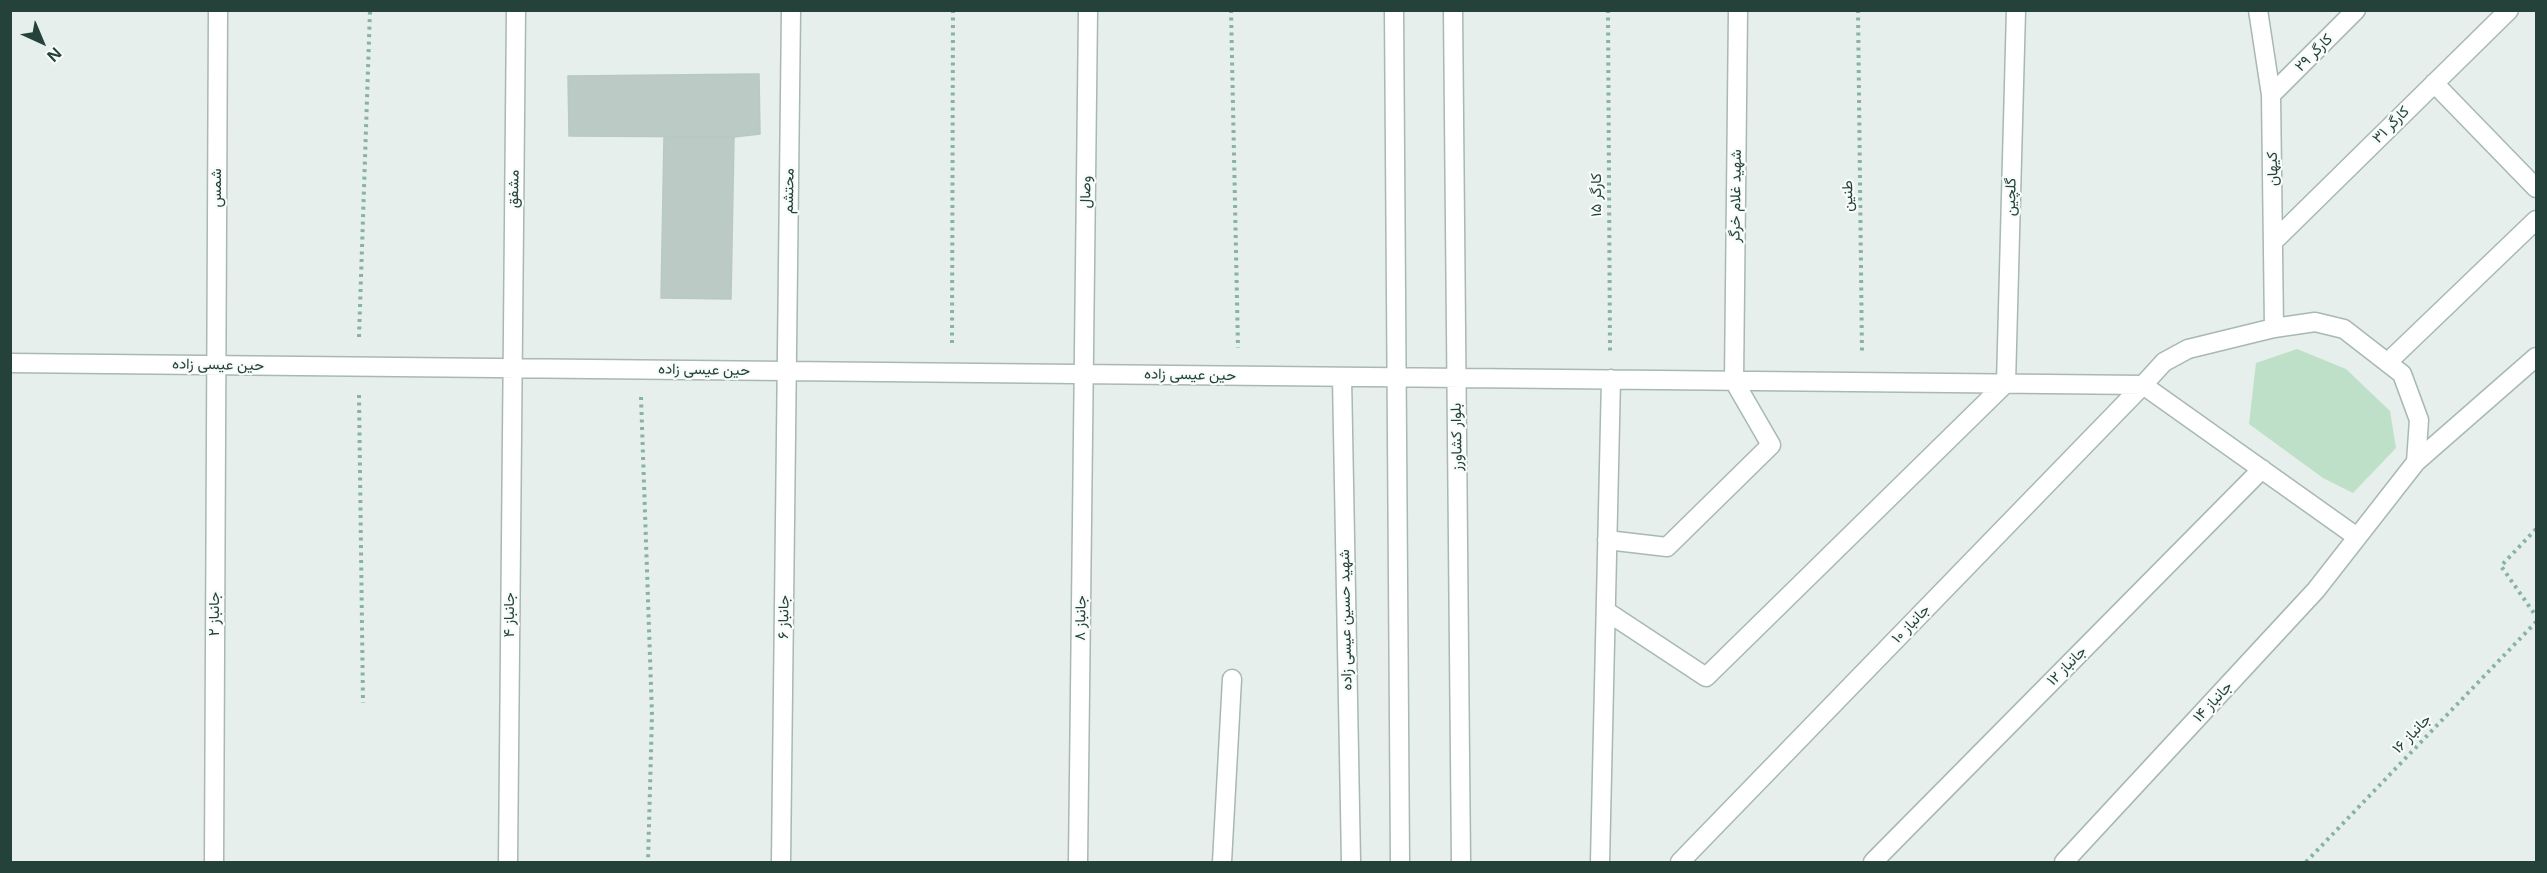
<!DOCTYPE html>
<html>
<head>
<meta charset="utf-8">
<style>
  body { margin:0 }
  #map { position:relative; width:2547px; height:873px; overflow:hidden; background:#e6efeb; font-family:"Open Sans",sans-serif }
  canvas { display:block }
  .frame { position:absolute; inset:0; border:12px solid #24423a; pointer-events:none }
  .north { position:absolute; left:12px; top:12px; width:60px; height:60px; -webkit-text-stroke:4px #f7fbf9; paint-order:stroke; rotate:136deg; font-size:16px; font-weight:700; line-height:24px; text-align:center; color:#24423a }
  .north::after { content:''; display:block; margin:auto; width:21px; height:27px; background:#24423a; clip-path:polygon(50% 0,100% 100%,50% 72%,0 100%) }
</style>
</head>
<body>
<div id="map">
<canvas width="2547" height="873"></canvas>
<div class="frame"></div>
<div class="north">N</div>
</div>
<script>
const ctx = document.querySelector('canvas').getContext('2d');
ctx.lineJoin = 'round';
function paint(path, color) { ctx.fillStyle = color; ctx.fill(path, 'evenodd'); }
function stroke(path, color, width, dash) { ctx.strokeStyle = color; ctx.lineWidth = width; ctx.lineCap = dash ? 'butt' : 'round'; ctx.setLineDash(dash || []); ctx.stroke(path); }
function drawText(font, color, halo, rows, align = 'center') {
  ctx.font = font + ' "Open Sans",Vazirmatn,sans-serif'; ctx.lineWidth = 4.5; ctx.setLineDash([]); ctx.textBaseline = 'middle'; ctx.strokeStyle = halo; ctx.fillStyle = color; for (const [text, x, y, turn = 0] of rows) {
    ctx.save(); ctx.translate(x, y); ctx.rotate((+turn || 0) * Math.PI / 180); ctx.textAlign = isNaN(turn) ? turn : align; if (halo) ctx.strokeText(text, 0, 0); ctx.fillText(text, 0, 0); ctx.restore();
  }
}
paint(new Path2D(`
  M2297,349L2346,369L2390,411L2396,448L2353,493L2323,478L2249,424L2256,363Z`), '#bfe0c8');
const building = new Path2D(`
  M759,74L760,134L734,137L569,136L568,76Z
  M664,137H734L731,299L661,298Z`);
paint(building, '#bbcac4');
stroke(building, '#b8c9c2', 1.5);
const minor = new Path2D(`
  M1394,10L1400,862
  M1453,10L1461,862
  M2258,10L2271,95L2274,328
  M2434,83L2536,188
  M2271,95L2356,10
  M2275,240L2509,10
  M2388,362L2536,220
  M10,363L2143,385
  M1342,377L1351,862
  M2416,462L2536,357
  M1607,540L1667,547L1771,445L1734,381L1738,10
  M1606,611L1706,677L2006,383L2016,10
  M214,862L218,10
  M508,862L516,10
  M781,862L791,10
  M1078,862L1088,10
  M1222,862L1232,679
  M1600,862L1611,379
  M1680,862L2143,385
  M1873,862L2262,469
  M2064,862L2316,590L2416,462L2419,420L2402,374L2344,329L2315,322L2274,328L2188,349L2164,362L2143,385L2357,537`);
stroke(minor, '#a8b8b2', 21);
stroke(new Path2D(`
  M1231,10L1238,348
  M1608,10L1610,352
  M1858,10L1862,355
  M359,337L370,10
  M952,343L953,10
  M359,395L363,703
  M641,397L652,715L648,862
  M2536,529L2501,566L2536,616
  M2306,862L2536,622`), '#86b3a5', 4, [3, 4.5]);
stroke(minor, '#fff', 18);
drawText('15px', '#24423a', '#f7fbf9', [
  ["کارگر ۲۹",2314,53,-45],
  ["کارگر ۳۱",2391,125,-45],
  ["کیهان",2273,169,-92],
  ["شمس",217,188,-90],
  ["مشفق",514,189,-89],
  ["محتشم",789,191,-89],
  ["وصال",1086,192,-89],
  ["کارگر ۱۵",1597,195,-90],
  ["شهید غلام خرگر",1736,196,-89],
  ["طنین",1848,196,-91],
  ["گلچین",2011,197,-89],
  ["حین عیسی زاده",218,365,1],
  ["حین عیسی زاده",704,370,1],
  ["حین عیسی زاده",1190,375,1],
  ["بلوار کشاورز",1457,437,-91],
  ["جانباز ۲",215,614,-90],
  ["جانباز ۴",510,615,-90],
  ["جانباز ۶",784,617,-89],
  ["جانباز ۸",1081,618,-89],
  ["شهید حسین عیسی زاده",1346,620,-91],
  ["جانباز ۱۰",1911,624,-46],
  ["جانباز ۱۲",2067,666,-45],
  ["جانباز ۱۴",2213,702,-47],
  ["جانباز ۱۶",2412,734,-46]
]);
</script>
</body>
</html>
